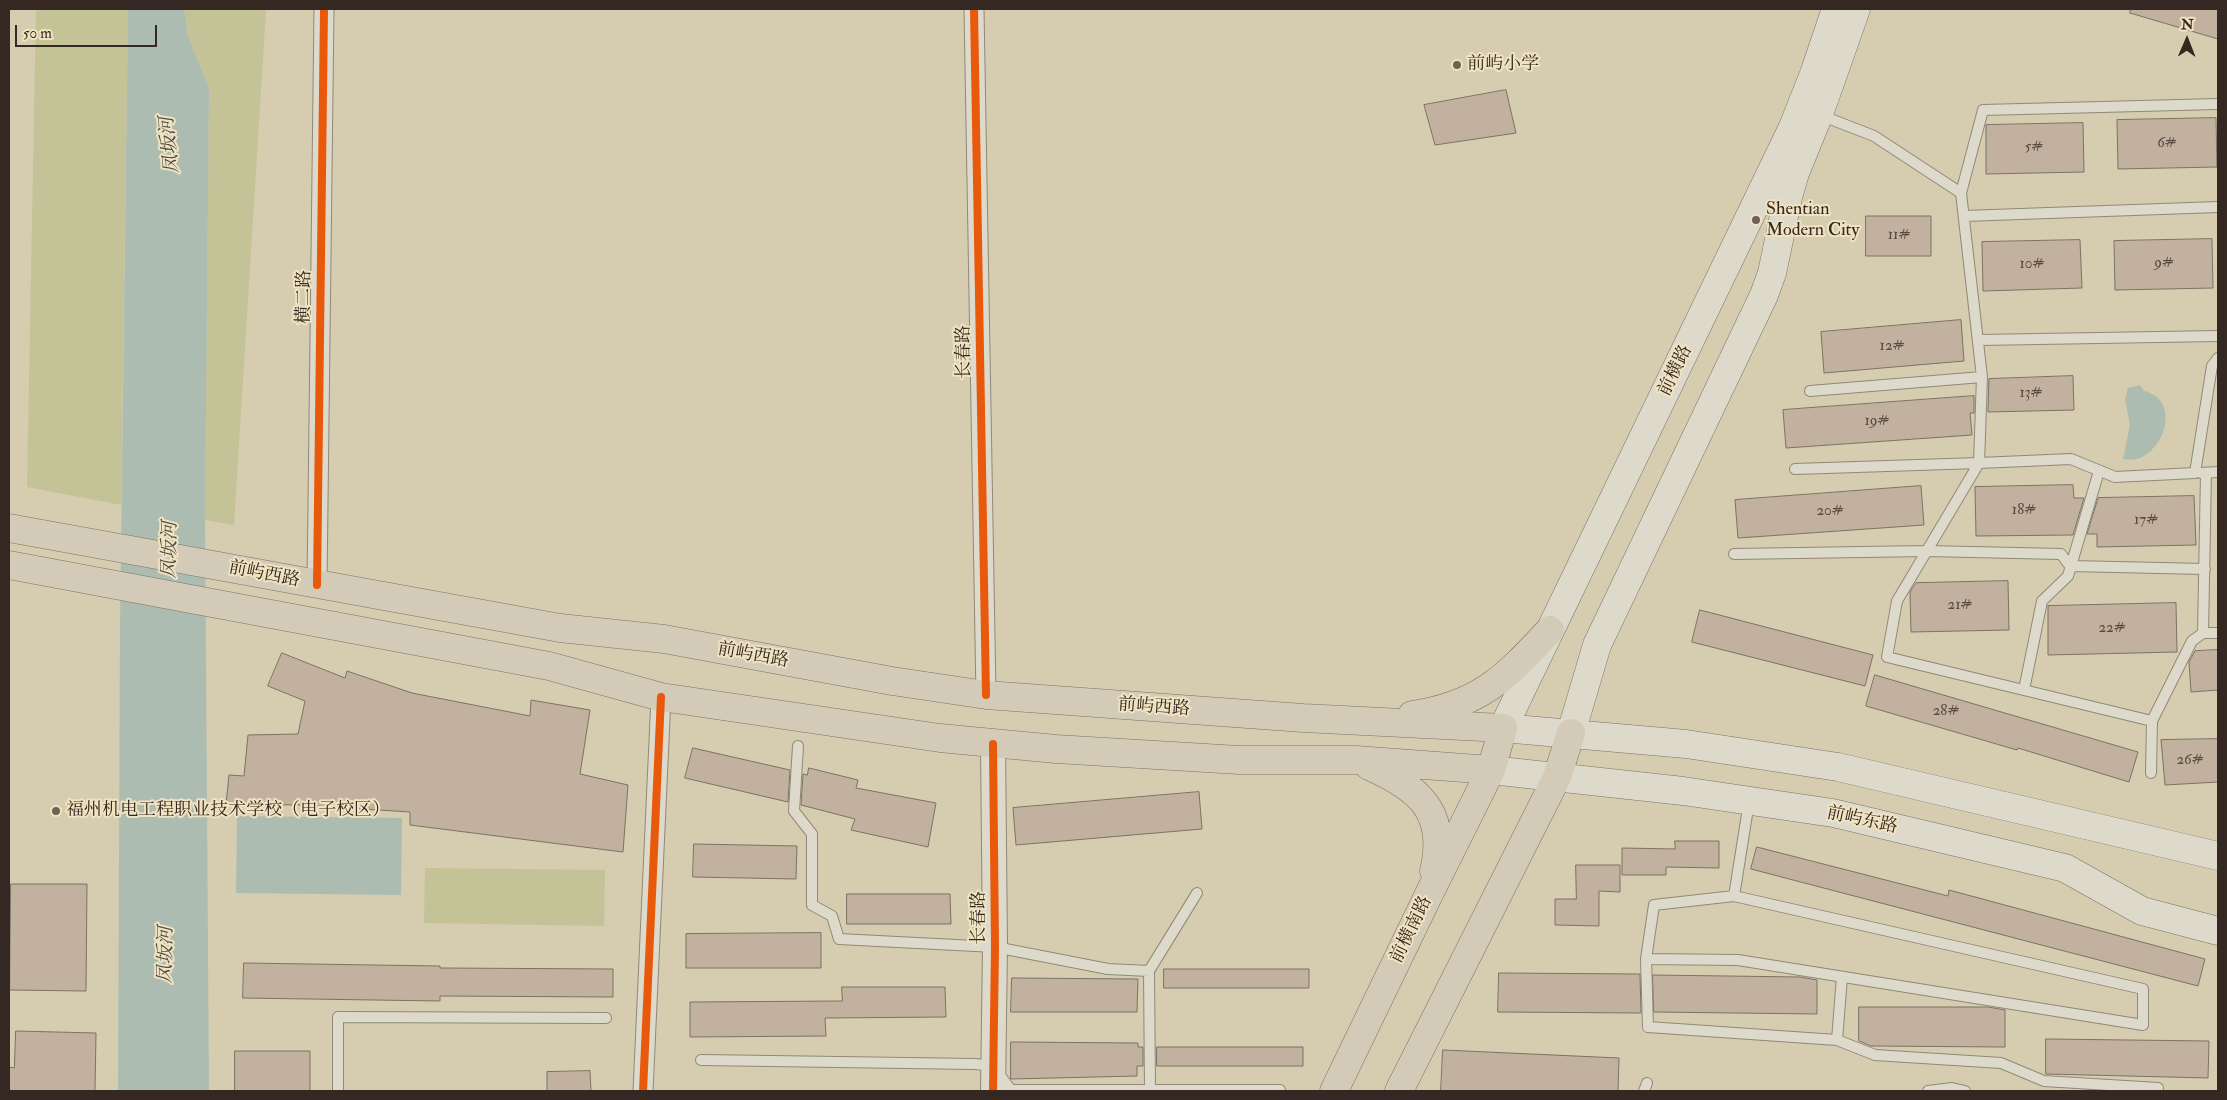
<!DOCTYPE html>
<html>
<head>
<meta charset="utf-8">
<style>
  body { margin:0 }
  #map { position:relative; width:2227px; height:1100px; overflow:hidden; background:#d6ccb0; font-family:"IM FELL Double Pica",serif }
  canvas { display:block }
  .frame { position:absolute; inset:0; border:10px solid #352721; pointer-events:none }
  .north { position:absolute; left:2162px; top:15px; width:50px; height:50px; -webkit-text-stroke:4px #efe3c1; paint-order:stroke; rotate:1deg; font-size:14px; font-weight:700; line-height:20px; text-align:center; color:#352721 }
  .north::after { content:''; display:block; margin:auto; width:18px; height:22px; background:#352721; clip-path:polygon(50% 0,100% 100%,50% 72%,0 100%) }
  .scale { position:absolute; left:15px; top:25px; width:142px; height:22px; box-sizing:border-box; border:2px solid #352721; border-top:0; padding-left:6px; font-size:15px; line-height:18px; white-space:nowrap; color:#352721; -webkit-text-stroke:4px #efe3c1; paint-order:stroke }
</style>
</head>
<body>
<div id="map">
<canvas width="2227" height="1100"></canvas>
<div class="frame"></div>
<div class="north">N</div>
<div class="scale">50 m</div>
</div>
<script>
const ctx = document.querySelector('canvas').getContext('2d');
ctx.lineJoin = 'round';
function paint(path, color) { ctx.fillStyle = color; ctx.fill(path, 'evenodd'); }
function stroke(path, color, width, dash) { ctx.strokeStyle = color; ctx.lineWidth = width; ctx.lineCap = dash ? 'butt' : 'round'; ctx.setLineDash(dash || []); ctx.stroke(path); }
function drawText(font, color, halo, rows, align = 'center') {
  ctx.font = font + ' "IM FELL Double Pica","Noto Serif SC",serif'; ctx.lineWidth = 4; ctx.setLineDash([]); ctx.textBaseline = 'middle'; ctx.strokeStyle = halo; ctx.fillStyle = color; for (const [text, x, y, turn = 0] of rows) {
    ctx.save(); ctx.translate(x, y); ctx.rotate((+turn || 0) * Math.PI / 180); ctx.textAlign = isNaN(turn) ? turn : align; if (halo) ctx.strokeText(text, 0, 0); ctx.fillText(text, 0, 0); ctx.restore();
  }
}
paint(new Path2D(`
  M36,9H128L121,505L27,487Z
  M184,9H266L234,525L205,520L209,89L188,35Z
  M425,868L605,870L604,926L424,923Z`), '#c4c397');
paint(new Path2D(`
  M128,9H184L188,35L209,89L205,520L209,1091H118L120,628Z
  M2140,385L2144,391C2178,399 2168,444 2142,457C2137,460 2129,460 2123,459L2130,425L2125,399L2128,388Z
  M237,816L402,818L401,895L236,893Z`), '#adbcb1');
const building = new Path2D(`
  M2131,9H2218V39L2130,13Z
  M1506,90L1516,133L1435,145L1424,105Z
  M2216,118L2217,167L2118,169L2117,120Z
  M2083,123L2084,172L1986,174V125Z
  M1866,216H1931V256H1866Z
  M2212,239L2213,288L2115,290L2114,241Z
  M2080,240L2082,288L1983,291L1982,242Z
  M1961,320L1964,361L1824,373L1821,332Z
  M2073,376L2074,410L1988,412L1989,379Z
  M1974,396V413H1970L1972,435L1786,448L1783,410Z
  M2073,485L2074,498H2084L2073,535L1976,536L1975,487Z
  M1921,486L1924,525L1738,538L1735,500Z
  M2194,496L2196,545L2097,547V534H2087L2098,498Z
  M2008,581L2009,630L1911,632L1910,592L1916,583Z
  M2176,603L2177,652L2048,655V606Z
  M1700,610L1873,655L1865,686L1692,642Z
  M2218,650V690L2191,692L2189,662L2195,651Z
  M282,653L345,678L347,671L412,693L530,716L531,700L590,710L580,774L628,785L623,852L410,825V812L299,805L226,804L229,775L244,776L248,735L298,734L305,701L268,686Z
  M1875,675L2138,752L2129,782L2018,748L2017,750L1866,706Z
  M2218,739V782L2165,785L2161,740Z
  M693,748L790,770L788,802L685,778Z
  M809,768L858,780L856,788L936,803L928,847L851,830L855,819L801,805L803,774L807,775Z
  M1199,792L1202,829L1016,845L1013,808Z
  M1675,841H1719V868L1666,867V875H1622V848L1675,849Z
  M694,844L797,846L796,879L693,877Z
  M1757,847L1948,896L1949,890L2205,959L2198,986L1751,869Z
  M1576,865H1620V892L1599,891V926L1555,925V899H1576Z
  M11,884H87L86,991L10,990Z
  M847,894H950L951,924H847Z
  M821,933V968H686V934Z
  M244,963L440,966V968L613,969V997L440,996V1001L243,998Z
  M1164,969H1309V988H1164Z
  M1499,973L1640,974L1641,1013L1498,1012Z
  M1653,975L1800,977L1817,980V1014L1654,1012Z
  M1012,978L1138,979L1137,1012H1011Z
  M842,987H945L946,1017L825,1018L826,1036L690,1037V1002L842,1001Z
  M1859,1007H1988L2005,1010V1047L1871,1046L1859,1041Z
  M16,1031L96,1033L95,1091H9V1067L14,1068Z
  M2046,1039L2209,1041L2208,1078L2046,1074Z
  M1011,1042L1138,1043V1047H1143V1066H1137V1076L1011,1079Z
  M1157,1047H1303V1066H1157Z
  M1443,1050L1619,1058L1618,1091H1441Z
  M235,1051H310V1091H235Z
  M590,1071L591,1091H547V1072Z`);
paint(building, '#c1b19e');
stroke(building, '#7a7365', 1);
const service = new Path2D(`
  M1820,115L1874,136L1961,193L1982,377L1979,463L2071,459L2115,477L2195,473L2212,366L2218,358
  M1961,193L1983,110L2218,104
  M1964,216L2218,207
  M1978,340L2218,336
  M1810,391L1982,377
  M1979,463L1897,601L1887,657L2152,721
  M1795,469L1979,463
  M2201,473L2218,472
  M2206,473L2203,633H2218
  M1734,554L1927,551L2061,554L2070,566L2205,569
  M2024,690L2042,601L2068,576L2099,471
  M798,746L794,811L812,834V905L832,916L839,939L995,947L1108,969L1149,971L1197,893
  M2151,773L2152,721L2192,641L2203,633
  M1734,896L1654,905L1646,959L1738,960L2143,1025V989L1734,896L1749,802
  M1646,959L1648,1027L1837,1040L1842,977
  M1149,971L1150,1091
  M1837,1040L1875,1055L2001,1063L2044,1081L2158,1088
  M701,1060L975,1064L993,1066L1011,1090H1280
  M338,1091V1017L606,1018
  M1644,1091L1647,1083
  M1928,1091L1952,1088L1965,1091`);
const minor = new Path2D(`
  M974,9L986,695
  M317,585L324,9
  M643,1091L661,697`);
const tertiary = new Path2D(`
  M993,1091L995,947L993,744`);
const secondary = new Path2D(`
  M1836,9L1814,74L1793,127L1503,728L1686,744L1838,767L2218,856
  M1571,733L1597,645L1764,295L1772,273L1788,197L1795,173L1819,114L1856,9
  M1491,770L1683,791L1833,813L2065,868L2142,911L2218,931`);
const primary = new Path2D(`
  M9,528L560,628L664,639L892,681L986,695L1303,718L1503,728L1491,770L1430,892L1334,1091
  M9,565L549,666L661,697L940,738L1056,749L1239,760H1356L1491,770
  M1412,715C1480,705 1505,678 1550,630
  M1369,766C1419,788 1448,812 1434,871
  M1399,1091L1557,777L1571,733`);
stroke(service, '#908878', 12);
stroke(minor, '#908878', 21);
stroke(tertiary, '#908878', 26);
stroke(secondary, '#7a7365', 29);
stroke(primary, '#7a7365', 29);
stroke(service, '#dedacb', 10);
stroke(minor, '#dedacb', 19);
stroke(tertiary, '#dedacb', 24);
stroke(secondary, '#dedacb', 28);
stroke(primary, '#d3cab8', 28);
stroke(new Path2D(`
  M974,9L986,695
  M317,585L324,9
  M643,1091L661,697
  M993,1091L995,947L993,744`), '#e8590c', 8);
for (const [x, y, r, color] of [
  [1457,65,5,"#6d6153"],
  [1756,220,5,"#6d6153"],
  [56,811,5,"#6d6153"]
]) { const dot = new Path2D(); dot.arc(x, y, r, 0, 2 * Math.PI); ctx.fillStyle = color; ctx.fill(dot); stroke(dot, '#efe3c1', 2); }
drawText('15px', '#584a40', null, [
  ["6#",2167,144],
  ["5#",2034,148],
  ["11#",1899,236],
  ["9#",2164,264],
  ["10#",2032,265],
  ["12#",1892,347],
  ["13#",2031,394],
  ["19#",1877,422],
  ["18#",2024,511],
  ["20#",1830,512],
  ["17#",2146,521],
  ["21#",1960,606],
  ["22#",2112,629],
  ["28#",1946,712],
  ["26#",2190,761]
]);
drawText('18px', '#352721', '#efe3c1', [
  ["前屿小学",1467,65],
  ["Shentian",1766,210],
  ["Modern City",1766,231],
  ["福州机电工程职业技术学校（电子校区）",66,811]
], 'left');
drawText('18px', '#352721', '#efe3c1', [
  ["横二路",305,297,-89],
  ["长春路",965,352,-91],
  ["前横路",1676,371,-64],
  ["前屿西路",264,575,11],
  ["前屿西路",753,656,10],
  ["前屿西路",1154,708,4],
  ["前屿东路",1862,821,12],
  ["长春路",980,918,-90],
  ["前横南路",1412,930,-64]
]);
drawText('italic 19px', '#4f4a45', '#efe3c1', [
  ["凤坂河",171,145,-96],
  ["凤坂河",171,550,-89],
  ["凤坂河",167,955,-89]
]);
</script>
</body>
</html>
